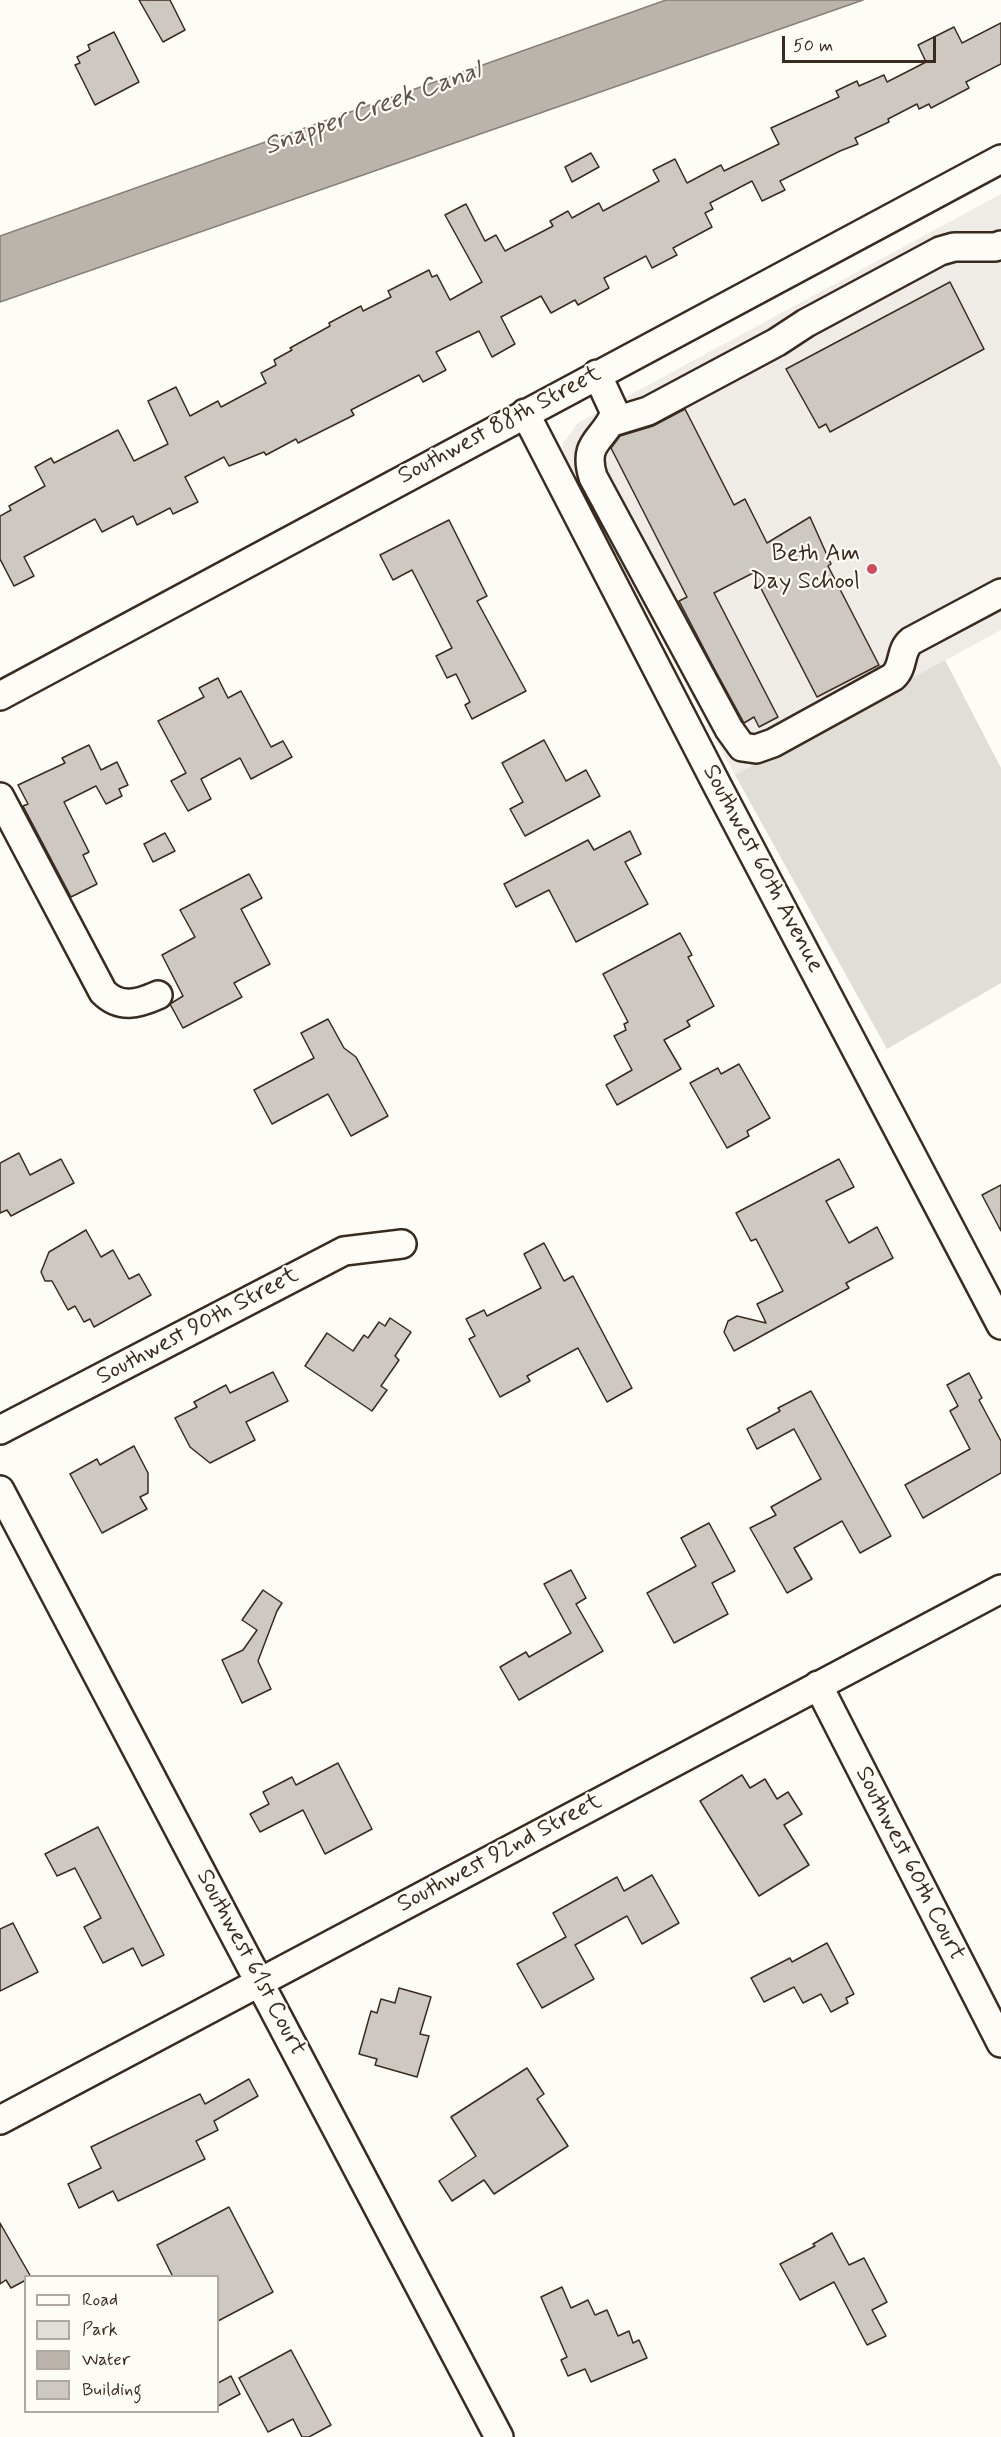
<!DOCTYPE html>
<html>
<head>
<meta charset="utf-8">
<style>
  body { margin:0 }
  #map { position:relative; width:1001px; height:2437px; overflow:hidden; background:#fdfcf7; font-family:Mynerve,sans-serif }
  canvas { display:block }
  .legend { position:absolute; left:24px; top:2275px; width:195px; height:138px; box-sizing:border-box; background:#fdfcf7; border:2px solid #afa8a0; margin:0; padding:8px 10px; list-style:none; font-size:18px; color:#3b2a1e }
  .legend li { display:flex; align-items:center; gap:12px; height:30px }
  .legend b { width:30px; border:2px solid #afa8a0 }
  .scale { position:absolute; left:782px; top:36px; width:154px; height:27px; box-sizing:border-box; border:3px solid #3b2a1e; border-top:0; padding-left:8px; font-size:18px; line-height:21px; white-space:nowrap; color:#3b2a1e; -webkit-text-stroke:4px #fdfcf7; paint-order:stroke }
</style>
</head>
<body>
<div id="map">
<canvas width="1001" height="2437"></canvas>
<ul class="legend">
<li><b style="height:8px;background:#fdfcf7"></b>Road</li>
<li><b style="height:16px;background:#e1ded7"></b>Park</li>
<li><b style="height:16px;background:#bbb4ad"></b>Water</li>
<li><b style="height:16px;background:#cdc8c2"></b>Building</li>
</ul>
<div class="scale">50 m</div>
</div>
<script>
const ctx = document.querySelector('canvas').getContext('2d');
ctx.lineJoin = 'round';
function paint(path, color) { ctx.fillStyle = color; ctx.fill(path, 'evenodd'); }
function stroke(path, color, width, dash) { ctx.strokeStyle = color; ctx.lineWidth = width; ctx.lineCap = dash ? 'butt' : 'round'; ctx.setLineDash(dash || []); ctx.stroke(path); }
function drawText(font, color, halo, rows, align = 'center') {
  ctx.font = font + ' Mynerve,sans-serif'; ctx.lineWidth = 4.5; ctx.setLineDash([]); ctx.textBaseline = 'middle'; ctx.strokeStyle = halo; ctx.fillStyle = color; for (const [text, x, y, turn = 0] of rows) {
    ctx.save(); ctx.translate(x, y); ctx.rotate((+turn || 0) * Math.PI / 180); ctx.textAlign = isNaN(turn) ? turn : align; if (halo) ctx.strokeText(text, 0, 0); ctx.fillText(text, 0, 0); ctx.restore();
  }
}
paint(new Path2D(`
  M1001,194V630L735,775L563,458V443L578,423Z`), '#efece7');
paint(new Path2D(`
  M945,660L1001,768V983L887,1049L735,775Z`), '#e1ded7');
const water = new Path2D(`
  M666,0H863L0,302V236Z`);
paint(water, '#bbb4ad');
stroke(water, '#887d74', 1.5);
const building = new Path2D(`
  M139,0H170L185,30L163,42Z
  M1001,23V64L966,82L969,88L931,108L929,104L919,109L917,104L888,119L889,122L855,138L858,144L840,151L780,181L785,190L762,201L752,181L710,203L713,209L705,213L712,227L673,248L677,255L652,268L646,256L604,278L609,288L578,305L575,300L551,313L541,296L501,317L515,344L492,357L479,331L436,352L446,370L423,382L419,375L351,410L354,415L298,443L296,439L266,455L264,452L229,466L224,457L185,477L198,502L173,514L170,508L137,525L133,516L102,532L95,519L24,557L34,576L14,586L0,559V516L11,510L9,506L45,486L35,467L51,458L54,463L118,430L134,461L168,444L148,401L176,387L190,416L218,401L221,407L266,383L261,373L276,365L274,360L292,350L290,348L330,326L329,323L361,306L363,311L391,297L388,291L429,270L432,277L437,275L450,300L482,282L445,215L466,204L485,241L496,235L505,251L553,226L550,221L568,211L572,218L599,203L603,211L659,181L653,170L675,159L687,183L721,165L724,171L779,144L771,128L839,97L836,91L857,81L859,86L884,75L887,82L926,62L918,45L954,27L962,43Z
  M114,32L139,82L95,105L75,65L80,63L77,57L90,50L88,45Z
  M591,153L599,167L572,182L565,167Z
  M950,282L984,349L830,432L826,424L819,428L786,369Z
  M685,409L734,505L745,499L767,543L810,517L831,564L828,566L879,665L817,697L753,573L714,593L778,717L759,727L754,717L744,723L714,668L679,601L687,597L611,448L620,436L653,426Z
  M449,520L487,596L477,601L526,691L472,719L465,705L470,702L456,674L447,678L436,656L452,648L412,570L393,580L380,555Z
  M218,678L228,698L241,691L271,747L283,741L292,757L251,779L240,758L201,779L211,799L188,811L171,781L186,773L158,721L204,697L199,688Z
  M544,740L566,781L586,770L600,796L525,836L510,809L523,802L502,763Z
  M89,745L101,770L117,762L128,785L119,789L122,796L106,804L96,786L64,802L89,852L83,855L97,884L71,897L23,806L28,804L18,785L65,763L62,758Z
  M630,831L641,854L625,862L648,904L576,942L549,890L516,907L504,884L588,840L594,850Z
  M165,833L175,851L153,862L144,844Z
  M249,874L262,898L241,909L270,964L234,983L242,997L183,1028L170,1004L183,996L162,955L195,937L180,910Z
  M680,933L692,955L688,957L714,1006L687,1021L690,1026L664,1040L681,1069L617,1105L606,1085L632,1070L614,1036L626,1030L624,1024L628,1022L603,974Z
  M328,1019L344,1048L356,1057L388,1116L351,1136L328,1094L272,1124L254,1090L314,1058L301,1033Z
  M739,1064L770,1118L747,1131L749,1136L727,1148L690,1083L718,1068L721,1074Z
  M19,1153L30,1175L61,1159L74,1183L11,1216L7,1210L0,1213V1163Z
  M839,1159L854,1187L826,1201L849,1243L877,1227L893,1258L846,1283L849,1288L734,1351L724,1332L728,1321L737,1316L766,1323L757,1304L783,1291L756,1239L751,1241L736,1213Z
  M1001,1185V1231L982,1195Z
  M86,1230L101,1257L113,1250L129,1279L139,1274L151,1295L94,1327L90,1319L84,1322L75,1306L68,1310L52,1281H45L41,1272L49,1252Z
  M544,1243L564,1281L573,1276L632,1388L607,1402L578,1348L527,1376L530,1381L500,1397L469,1339L475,1336L466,1319L484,1310L487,1316L541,1288L524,1254Z
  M390,1318L411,1332L395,1356L399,1360L381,1386L387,1390L372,1411L305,1366L327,1333L353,1351L364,1335L368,1338L379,1322L385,1326Z
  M273,1372L288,1401L246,1422L255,1440L210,1463L190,1447L175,1418L197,1407L194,1402L226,1385L230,1393Z
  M969,1373L982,1398L979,1400L1001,1441V1473L923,1518L905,1485L970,1449L950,1411L958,1406L947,1385Z
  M811,1391L891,1536L860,1553L842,1521L794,1548L812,1579L787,1593L750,1528L776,1515L771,1507L821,1479L794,1429L757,1449L747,1429L780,1411L778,1408Z
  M134,1446L148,1473V1493L140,1497L147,1509L102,1533L70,1474L97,1459L100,1465Z
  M709,1523L735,1571L712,1583L728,1614L674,1643L647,1593L696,1566L681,1538Z
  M571,1570L586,1598L576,1604L603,1651L519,1700L500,1667L526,1652L529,1657L571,1633L544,1584Z
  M263,1590L282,1603L277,1611L258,1661L271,1689L242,1703L222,1660L243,1650L257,1630L242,1620Z
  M338,1763L372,1829L325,1854L303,1810L260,1832L250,1814L269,1804L263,1792L292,1777L296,1785Z
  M742,1775L750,1788L765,1779L777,1799L788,1792L802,1814L784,1825L809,1865L759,1896L700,1801Z
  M98,1827L164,1955L142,1966L133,1948L103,1963L84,1927L101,1918L75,1868L57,1876L45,1854Z
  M652,1875L679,1923L642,1944L627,1916L575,1945L594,1979L542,2008L517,1964L566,1937L553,1913L617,1877L624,1891Z
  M13,1923L38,1972L0,1991V1929Z
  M827,1943L854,1994L846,1998L848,2003L831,2012L821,1994L803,2003L794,1987L764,2002L751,1978L790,1958L792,1962Z
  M399,1988L431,1997L420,2034L429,2036L417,2077L375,2065L377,2059L359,2054L371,2011L377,2013L381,1999L395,2003Z
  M527,2068L544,2094L537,2099L568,2146L494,2194L484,2180L452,2201L439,2181L476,2156L451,2117Z
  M249,2079L258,2096L214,2121L218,2130L196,2141L205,2159L118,2201L113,2191L79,2208L68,2184L101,2168L91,2147L200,2094L205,2104Z
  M229,2207L273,2292L218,2321V2277H173L157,2245Z
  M0,2223L31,2277H26V2280L11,2288L6,2280L0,2284Z
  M832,2233L849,2265L864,2258L887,2302L872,2310L886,2336L867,2345L834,2282L800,2300L780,2264L815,2246L813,2244Z
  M562,2287L571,2308L588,2300L595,2315L607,2310L618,2336L629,2331L633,2343L639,2340L647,2358L591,2382L585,2369L568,2376L561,2360L567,2357L541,2297Z
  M291,2350L331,2425L309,2437H302L293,2419L268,2432L239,2378Z
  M231,2376L240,2394L218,2406V2383Z`);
paint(building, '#cdc8c2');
stroke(building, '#3b2a1e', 1.5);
const minor = new Path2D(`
  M597,374L615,413C604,441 582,441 593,477L729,729L742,747L756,749L773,743L893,677C905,666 899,651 911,641L1001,593
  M525,413L717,785L1001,1325
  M612,422L648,411L777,342L806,323L940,251L954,247H995L1001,245
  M0,696L1001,159
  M0,797L103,992C120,1009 138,1004 158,995
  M0,1430L344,1251L402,1244
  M0,1490L499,2437
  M818,1685L1001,2043
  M0,2120L1001,1589`);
stroke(minor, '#3b2a1e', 32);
stroke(minor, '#fdfcf7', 27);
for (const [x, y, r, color] of [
  [872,569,6,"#d1495b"]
]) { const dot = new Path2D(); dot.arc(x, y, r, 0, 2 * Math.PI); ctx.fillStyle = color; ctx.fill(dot); stroke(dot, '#fdfcf7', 2); }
drawText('24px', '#3b2a1e', '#fdfcf7', [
  ["Southwest 88th Street",500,426,-28],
  ["Southwest 60th Avenue",762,869,62],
  ["Southwest 90th Street",198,1327,-28],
  ["Southwest 92nd Street",500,1854,-28],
  ["Southwest 60th Court",909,1864,63],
  ["Southwest 61st Court",250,1963,62]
]);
drawText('24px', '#3b2a1e', '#fdfcf7', [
  ["Beth Am",860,555],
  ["Day School",860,583]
], 'right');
drawText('italic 26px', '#615349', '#fdfcf7', [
  ["Snapper Creek Canal",373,110,-20]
]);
</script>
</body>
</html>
